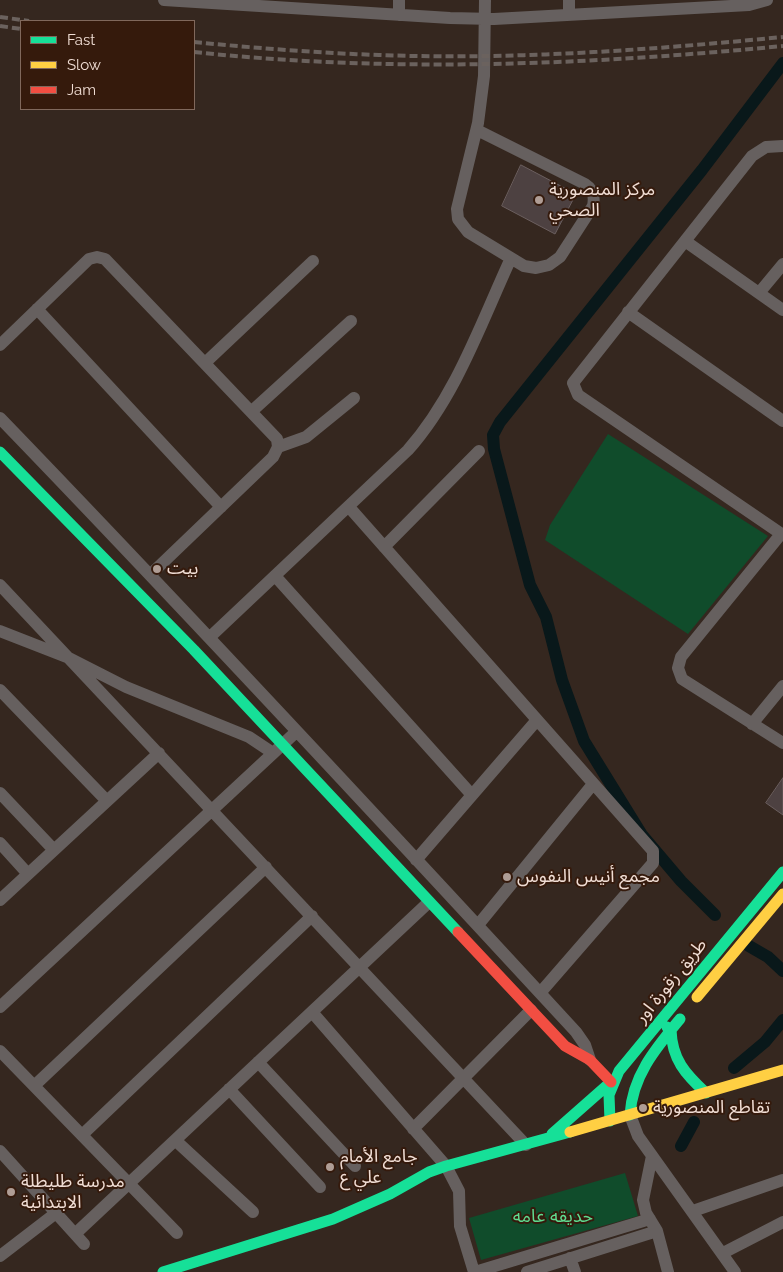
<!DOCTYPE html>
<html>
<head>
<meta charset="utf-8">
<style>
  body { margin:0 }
  #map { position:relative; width:783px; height:1272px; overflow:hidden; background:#35271f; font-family:Raleway,sans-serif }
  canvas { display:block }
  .legend { position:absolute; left:20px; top:20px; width:175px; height:90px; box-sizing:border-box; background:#351a0c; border:1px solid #80685c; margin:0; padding:6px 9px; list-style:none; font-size:15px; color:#f0ddd4 }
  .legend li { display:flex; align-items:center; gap:10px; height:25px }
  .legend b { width:25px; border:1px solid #80685c }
</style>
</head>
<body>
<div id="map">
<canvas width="783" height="1272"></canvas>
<ul class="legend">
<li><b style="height:6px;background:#16e098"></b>Fast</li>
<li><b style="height:6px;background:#ffcf43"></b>Slow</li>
<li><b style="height:6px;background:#f24e42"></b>Jam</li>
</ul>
</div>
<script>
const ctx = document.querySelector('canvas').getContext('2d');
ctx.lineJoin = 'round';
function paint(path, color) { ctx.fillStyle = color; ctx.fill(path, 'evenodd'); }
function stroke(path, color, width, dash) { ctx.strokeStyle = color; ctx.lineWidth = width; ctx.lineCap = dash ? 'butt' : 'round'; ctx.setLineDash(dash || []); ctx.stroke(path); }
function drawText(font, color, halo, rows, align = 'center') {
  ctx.font = font + ' Raleway,"Noto Sans Arabic",sans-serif'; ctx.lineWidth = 4; ctx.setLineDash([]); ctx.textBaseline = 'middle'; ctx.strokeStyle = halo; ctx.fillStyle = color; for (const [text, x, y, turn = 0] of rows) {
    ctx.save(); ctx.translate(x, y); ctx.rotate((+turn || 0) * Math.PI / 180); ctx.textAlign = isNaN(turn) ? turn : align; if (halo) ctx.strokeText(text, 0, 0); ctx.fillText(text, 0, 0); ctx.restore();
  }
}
paint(new Path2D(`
  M608,434L768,536L688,634L545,540L550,525Z
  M625,1173L638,1216L481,1260L469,1218Z`), '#104c2b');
stroke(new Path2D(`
  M715,915L681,881L642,835L584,741L562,680L546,617L530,585L494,449L493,435L500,422L702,170L783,63
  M749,946L768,957L783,971
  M734,1068L765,1042L783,1020
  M681,1146L694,1122`), '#09181a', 12);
const building = new Path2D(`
  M521,165L576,194L555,234L502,206Z
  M783,778V815L766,803Z`);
paint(building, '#4d4141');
stroke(building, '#6b5f5f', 1);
stroke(new Path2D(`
  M164,0L450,18L494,19L749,5L767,0
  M399,15V0
  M569,15V0
  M477,130L585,184C593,189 595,196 593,206L560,257L549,265L536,268L524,266L468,232L458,219L457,209L478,123L484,76L485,0
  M783,146L766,147L752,156L573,383L578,395L783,535
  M685,241L783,310
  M759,293L783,264
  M37,309L221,507
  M628,312L783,421
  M0,345L89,259L97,257L105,259L277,439L278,447L273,457L150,575
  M206,362L313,261
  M252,411L351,321
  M0,418C195,620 386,826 576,1032L585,1045L590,1060
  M278,447L306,437L354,398
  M349,507L653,851V863L540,993
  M781,534L681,657L678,668L682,679L783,743
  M384,547L479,451
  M276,577L471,794
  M0,585L526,1145
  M0,631L69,658L126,687L249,737L273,753
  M210,637L408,450C456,396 481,323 511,258
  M0,690L107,801
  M752,724L783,686
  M0,793L54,850
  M0,843L28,874
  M416,860L537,720
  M0,900L159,753
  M478,925L593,784
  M0,1007L296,732
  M312,1012L446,1166L459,1191L460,1226L474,1272
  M0,1051L177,1233
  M258,1062L355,1166
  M34,1086L266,867
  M229,1089L320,1187
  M630,1115L638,1136L735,1272
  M413,1129L531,1010
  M82,1135L312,916
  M175,1140L253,1212
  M0,1151L84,1244
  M652,1156L643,1200L646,1213L657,1231L668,1272
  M693,1211L783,1180
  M75,1234L429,902
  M723,1253L783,1222
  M0,1256L56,1213
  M570,1258L575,1272
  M475,1272L650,1219
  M527,1272L657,1231`), '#66605f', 12);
stroke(new Path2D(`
  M0,452L194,650L458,932
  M667,1027L671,1030C672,1059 685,1074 706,1093
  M630,1115C632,1076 656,1048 680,1019
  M610,1121L609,1095L619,1071L783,872
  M552,1134L611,1082
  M163,1272L333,1219L390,1194L429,1172L446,1166L570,1132`), '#16e098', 11);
stroke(new Path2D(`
  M697,997L783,894
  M570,1132L783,1070`), '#ffcf43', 11);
stroke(new Path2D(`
  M458,932L565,1046L590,1060L611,1082`), '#f24e42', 11);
stroke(new Path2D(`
  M0,17L29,21
  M0,26L21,29
  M194,42C255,48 317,53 379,55C514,60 649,50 783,37
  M194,52C390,73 587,65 783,46`), '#6b625e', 4, [8, 4]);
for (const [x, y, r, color] of [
  [539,200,5,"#af9d95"],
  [157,569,5,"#af9d95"],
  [507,877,5,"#af9d95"],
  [643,1108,5,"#af9d95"],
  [330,1167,5,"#af9d95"],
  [11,1192,5,"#af9d95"]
]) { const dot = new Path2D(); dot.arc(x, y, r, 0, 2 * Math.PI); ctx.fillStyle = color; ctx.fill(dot); stroke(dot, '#351a0c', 2); }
drawText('18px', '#f0ddd4', '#351a0c', [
  ["مركز المنصورية",549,190],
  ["الصحي",549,211],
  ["بيت",167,569],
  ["مجمع أنيس النفوس",517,877],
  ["تقاطع المنصورية",653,1108],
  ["جامع الأمام",340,1157],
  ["علي ع",340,1178],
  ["مدرسة طليطلة",21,1182],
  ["الابتدائية",21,1203]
], 'left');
drawText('18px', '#f0ddd4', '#351a0c', [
  ["طريق زقورة اور",671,981,-51]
]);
drawText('18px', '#60db90', '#351a0c', [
  ["حديقه عامه",553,1217]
]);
</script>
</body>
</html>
